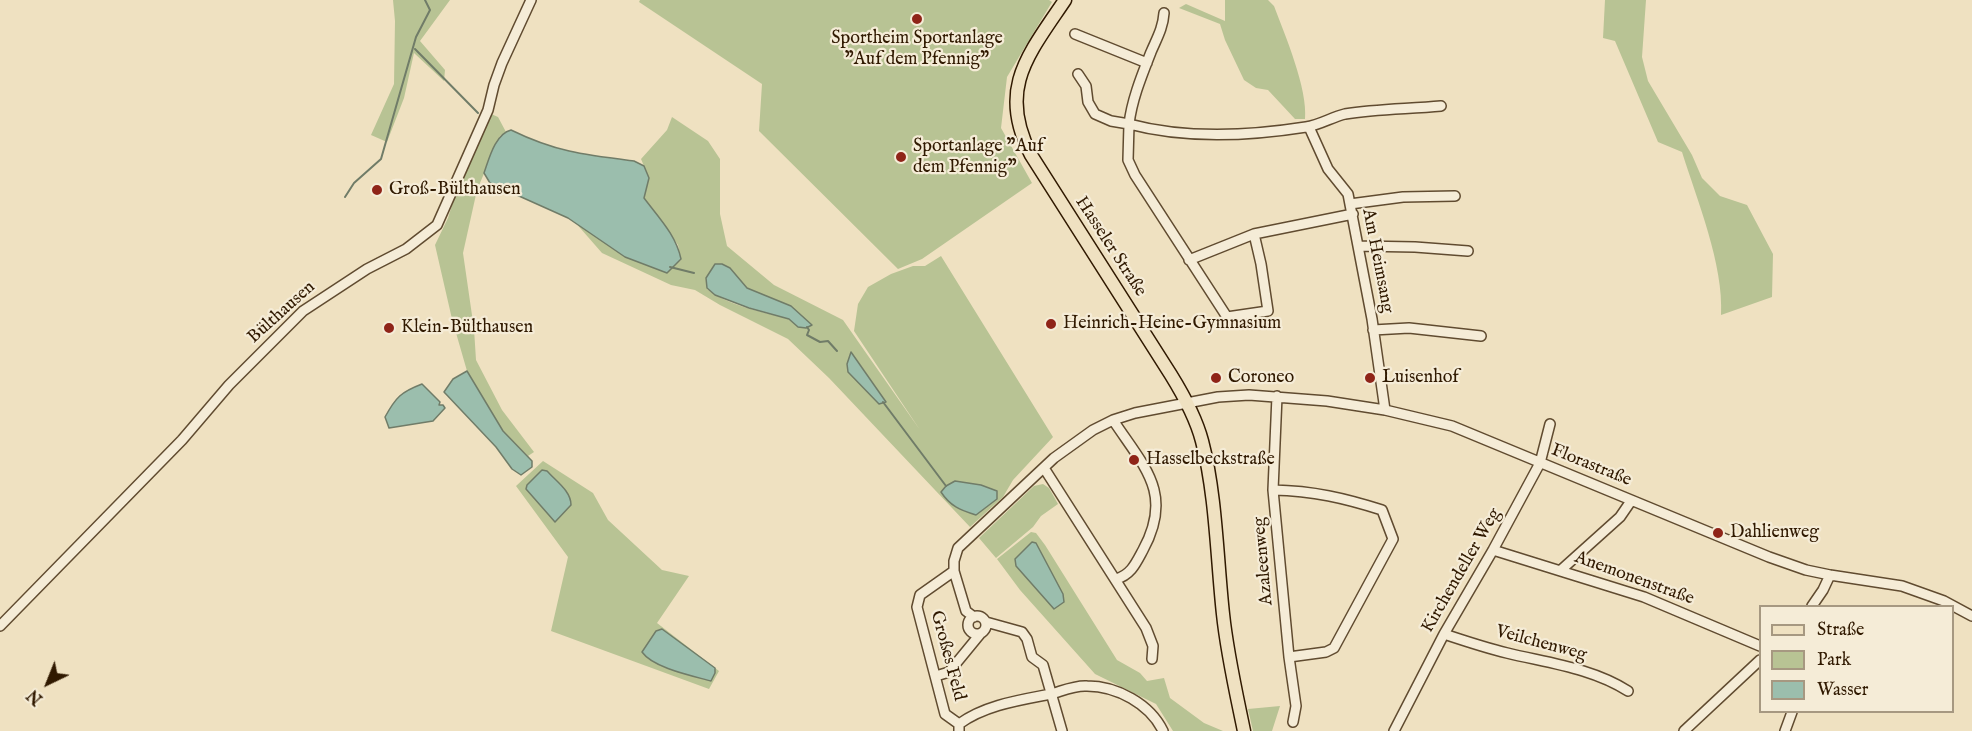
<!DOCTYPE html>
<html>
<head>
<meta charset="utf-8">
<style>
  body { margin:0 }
  #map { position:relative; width:1972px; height:731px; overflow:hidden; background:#efe1c1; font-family:"IM FELL English",serif }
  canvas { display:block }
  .legend { position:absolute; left:1759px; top:605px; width:195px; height:108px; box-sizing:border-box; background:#f5ecd7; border:2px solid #a69881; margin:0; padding:8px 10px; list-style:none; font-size:18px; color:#301900 }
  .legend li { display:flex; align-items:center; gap:12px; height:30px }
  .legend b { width:30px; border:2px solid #a69881 }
  .north { position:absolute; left:18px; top:653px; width:60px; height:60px; -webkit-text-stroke:4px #f5ecd7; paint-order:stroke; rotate:223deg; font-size:16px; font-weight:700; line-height:24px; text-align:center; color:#301900 }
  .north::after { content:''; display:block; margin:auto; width:21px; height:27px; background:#301900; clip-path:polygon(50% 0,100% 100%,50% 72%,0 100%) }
</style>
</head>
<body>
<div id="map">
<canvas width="1972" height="731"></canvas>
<ul class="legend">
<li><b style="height:8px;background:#efe1c1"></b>Straße</li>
<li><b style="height:16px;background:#b8c394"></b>Park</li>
<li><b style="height:16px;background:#9bbead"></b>Wasser</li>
</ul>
<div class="north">N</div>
</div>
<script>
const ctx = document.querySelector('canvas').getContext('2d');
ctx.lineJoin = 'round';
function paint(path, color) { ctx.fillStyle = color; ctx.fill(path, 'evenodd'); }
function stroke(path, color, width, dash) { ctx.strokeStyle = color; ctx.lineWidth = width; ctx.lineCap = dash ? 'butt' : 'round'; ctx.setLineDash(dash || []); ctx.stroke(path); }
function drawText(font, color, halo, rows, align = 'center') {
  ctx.font = font + ' "IM FELL English",serif'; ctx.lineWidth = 4.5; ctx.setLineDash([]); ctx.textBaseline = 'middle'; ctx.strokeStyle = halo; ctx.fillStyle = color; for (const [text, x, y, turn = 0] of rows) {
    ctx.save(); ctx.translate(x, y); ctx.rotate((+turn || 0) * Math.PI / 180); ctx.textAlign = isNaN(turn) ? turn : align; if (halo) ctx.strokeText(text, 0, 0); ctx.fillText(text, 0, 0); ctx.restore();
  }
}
paint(new Path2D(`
  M393,0H450L420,41L445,70L444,81L414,53L404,98L387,142L371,135L394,84L395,21Z
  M640,0H1049L1052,2L1007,77L1001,128L1032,183L922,259L898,269L759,131L762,84L639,2Z
  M1225,0H1268L1274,6C1285,35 1308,89 1305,119H1295L1268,90L1256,88L1244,80L1225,40L1220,24L1179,8L1186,4L1225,21Z
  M1605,0H1646L1642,57L1648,81L1692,155L1702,178L1720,196L1747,205L1773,254L1772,297L1721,315C1724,265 1697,200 1682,152L1658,142L1615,41L1603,38Z
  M482,110L498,117L506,132L500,136L477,190L463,253L474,329L476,360L502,410L534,452L528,456L503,431L467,371L452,319L435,245L448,218Z
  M672,117L708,141L720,159V214L727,246L774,285L843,320L920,430L854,331L858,304L868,287L891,274L913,266H925L941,256L1053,437L1013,480L1003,497L970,527L829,378L788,339L720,305L695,290L671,285L602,253L574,221L625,257L666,272L681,260L678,245L644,198L649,178L641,159L667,130ZM715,264L730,268L747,288L764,296L806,328C797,327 794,321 786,318C759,311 729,306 707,289L706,278ZM851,353L862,367L886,402L879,403L848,372Z
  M543,461L593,493L608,520L662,570L689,576L657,623L719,671L709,689L551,631L568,557L516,486Z
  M1043,484L1049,488L1058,504L1041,516L1033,527L996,558L979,538L1034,486Z
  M1031,532L1036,533L1045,545L1117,660L1140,673L1147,681L1164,678L1170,698L1204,723L1223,731H1173L1156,704L1095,674L1020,590L997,559Z
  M1280,706L1272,731H1253L1248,709Z`), '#b8c394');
const water = new Path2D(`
  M511,130C556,152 585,155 634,161L644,166L649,178L644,198C659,218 676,235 681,259L667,273L625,257L568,218L490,183L484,173C489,159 495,134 511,130Z
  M715,264H722L730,268L747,288L791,306L812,325L806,328L798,327L789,319L749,308L715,295L707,288L706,278Z
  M851,352L886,402L879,404L848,372L847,364Z
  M467,371L503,431L532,461V467L521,475L512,469L496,447L444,392L453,379Z
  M422,384L440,402L439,405H443L445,408L433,421L389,428L385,417C396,397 401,392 422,384Z
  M542,470L547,471C556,481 571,491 571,505L555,522L526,489L527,485Z
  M955,481L981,485L997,491V499L976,515C960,510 950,506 941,492L946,486Z
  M1032,542L1036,543L1063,594L1064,602L1054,609L1016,566L1015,559Z
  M662,629L715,668V673L711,681C693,676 653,668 642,652L656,631Z`);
paint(water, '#9bbead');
stroke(water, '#707c68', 1.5);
stroke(new Path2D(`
  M415,49L478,113
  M345,197L354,183L381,159L416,37L430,10L425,0
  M670,267L694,273
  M807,327L809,330L807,335L820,342L828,341L837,351
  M883,402L946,486`), '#707c68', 2);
const minor = new Path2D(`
  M1164,13C1163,28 1157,38 1151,52C1142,75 1132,99 1129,124C1185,139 1249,136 1306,127C1320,125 1332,117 1345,114C1376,109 1409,109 1441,106
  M1075,34L1147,63
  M1078,74L1086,86L1088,102L1095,114L1111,121L1129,124L1128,160L1135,175L1227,317L1268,311L1261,264L1254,234L1189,260
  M1309,127L1328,169L1348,194L1372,319L1385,410
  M1350,204L1403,197L1455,196
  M1254,234L1353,214
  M1359,246L1415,247L1468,251
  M1373,330L1409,328L1481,336
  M1277,396L1273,490L1289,657L1296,706L1293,722
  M1113,420C1144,467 1174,493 1143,550C1136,563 1131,575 1116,579
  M1044,468L1146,628L1153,646L1152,659
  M1273,490C1314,491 1344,498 1382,510L1393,539L1334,648L1326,652L1289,657
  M1493,550L1644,597L1760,646
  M1561,570L1620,517L1631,501
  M954,571L920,595L917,607L945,714L959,724
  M1812,606L1823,590L1830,575
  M968 625a9 9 0 1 1 18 0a9 9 0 1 1-18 0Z
  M974,617L966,611L954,571V561L958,548L1054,458L1093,430L1113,420L1135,413L1218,397L1249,395L1327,401L1385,410L1452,426L1769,557L1806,570L1830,575L1902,586L1944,601L1972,616
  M986,622L1022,632L1027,639L1032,657L1043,665L1062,731
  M0,626L182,440L229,385L303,311L367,269L406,249L437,225L488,110L494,85L502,63L531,0
  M1444,634C1465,641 1486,648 1507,653C1548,663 1592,668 1628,691
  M936,676L949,672L981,633
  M959,731V724C985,705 1020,700 1051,694C1062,691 1075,685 1087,686C1117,686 1150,704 1163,731
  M1394,731L1444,634L1493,550L1540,463L1550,424
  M1684,731L1760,660
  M1785,731L1792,712`);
const major = new Path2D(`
  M1065,0C1028,55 997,89 1031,155L1171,375C1184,396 1196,418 1202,441C1216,494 1217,559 1223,614C1227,653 1236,692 1244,731`);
stroke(minor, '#604b30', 12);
stroke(major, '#301900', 15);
stroke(minor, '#f5ecd7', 9);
stroke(major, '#efe1c1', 12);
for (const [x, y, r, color] of [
  [917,19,6,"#8f2418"],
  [901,157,6,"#8f2418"],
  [377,190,6,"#8f2418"],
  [1051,324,6,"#8f2418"],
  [389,328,6,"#8f2418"],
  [1216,378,6,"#8f2418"],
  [1370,378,6,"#8f2418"],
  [1134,460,6,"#8f2418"],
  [1718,533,6,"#8f2418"]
]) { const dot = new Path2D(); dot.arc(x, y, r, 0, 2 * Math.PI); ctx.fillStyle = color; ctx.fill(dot); stroke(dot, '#f5ecd7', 2); }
drawText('18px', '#301900', '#f5ecd7', [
  ["Sportheim Sportanlage",917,39,"center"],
  ["\"Auf dem Pfennig\"",917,60,"center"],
  ["Sportanlage \"Auf",913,147],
  ["dem Pfennig\"",913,168],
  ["Groß-Bülthausen",389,190],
  ["Heinrich-Heine-Gymnasium",1063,324],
  ["Klein-Bülthausen",401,328],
  ["Coroneo",1228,378],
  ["Luisenhof",1382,378],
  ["Hasselbeckstraße",1146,460],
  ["Dahlienweg",1730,533]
], 'left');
drawText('18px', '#301900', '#f5ecd7', [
  ["Hasseler Straße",1110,247,57],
  ["Am Heimsang",1377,261,79],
  ["Bülthausen",282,313,-42],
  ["Florastraße",1591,466,22],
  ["Azaleenweg",1264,561,-95],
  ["Kirchendeller Weg",1462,571,-60],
  ["Anemonenstraße",1634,579,20],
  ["Veilchenweg",1541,644,15],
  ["Großes Feld",947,656,75]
]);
</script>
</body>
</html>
